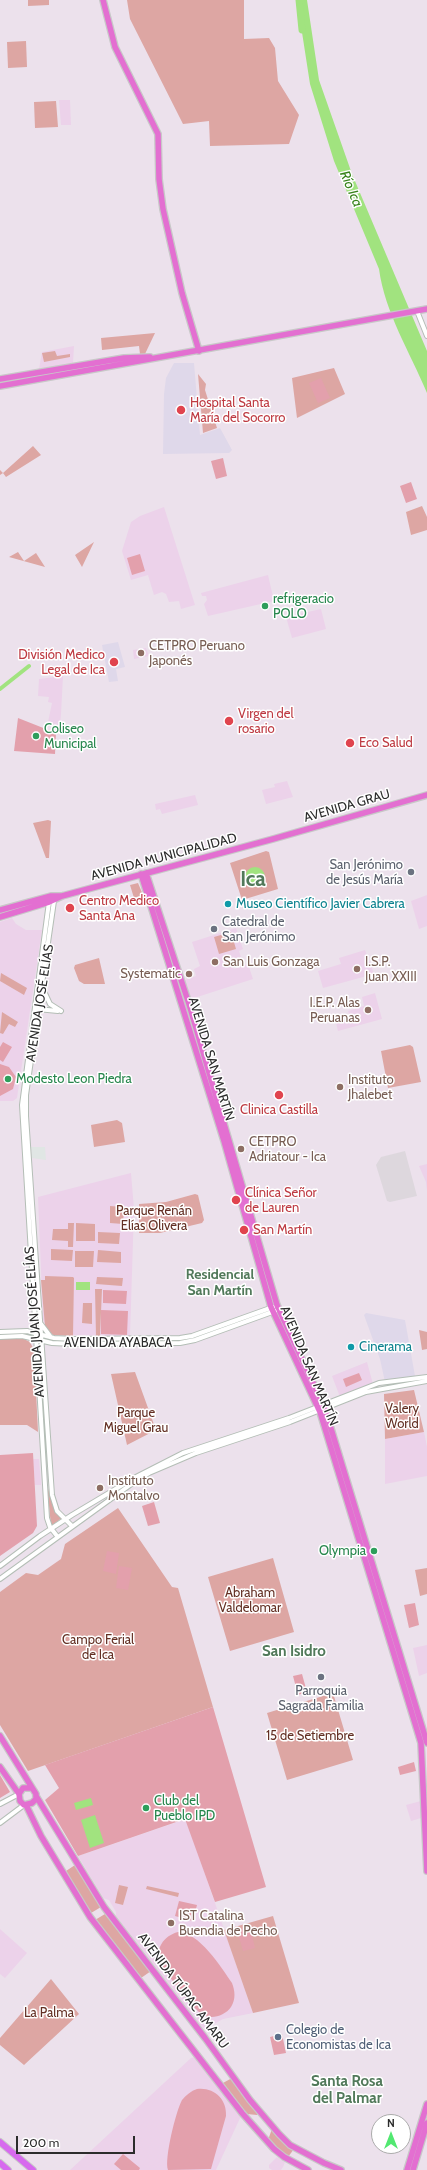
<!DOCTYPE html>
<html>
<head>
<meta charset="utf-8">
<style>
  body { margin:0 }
  #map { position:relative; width:427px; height:2170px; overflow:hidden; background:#ece1ec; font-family:Cabin,sans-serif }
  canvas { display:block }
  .north { position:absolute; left:371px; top:2114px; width:40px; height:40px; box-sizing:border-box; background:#fff; border:1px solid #ababab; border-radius:50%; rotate:0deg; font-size:11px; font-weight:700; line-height:16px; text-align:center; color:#2c2c2c }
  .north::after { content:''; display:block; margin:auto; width:14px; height:18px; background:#52e871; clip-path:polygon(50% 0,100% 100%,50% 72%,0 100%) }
  .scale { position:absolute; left:16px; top:2136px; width:119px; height:18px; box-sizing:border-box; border:2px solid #2c2c2c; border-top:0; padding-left:5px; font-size:12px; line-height:14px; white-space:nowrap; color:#2c2c2c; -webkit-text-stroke:3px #fff; paint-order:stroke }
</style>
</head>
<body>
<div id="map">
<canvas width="427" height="2170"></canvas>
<div class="north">N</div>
<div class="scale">200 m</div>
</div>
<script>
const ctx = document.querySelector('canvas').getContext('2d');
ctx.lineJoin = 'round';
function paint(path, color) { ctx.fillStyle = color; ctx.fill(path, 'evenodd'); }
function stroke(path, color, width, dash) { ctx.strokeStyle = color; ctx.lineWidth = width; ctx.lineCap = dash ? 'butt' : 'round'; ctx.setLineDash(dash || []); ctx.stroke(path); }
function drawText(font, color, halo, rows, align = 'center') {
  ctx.font = font + ' Cabin,sans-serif'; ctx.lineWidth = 3; ctx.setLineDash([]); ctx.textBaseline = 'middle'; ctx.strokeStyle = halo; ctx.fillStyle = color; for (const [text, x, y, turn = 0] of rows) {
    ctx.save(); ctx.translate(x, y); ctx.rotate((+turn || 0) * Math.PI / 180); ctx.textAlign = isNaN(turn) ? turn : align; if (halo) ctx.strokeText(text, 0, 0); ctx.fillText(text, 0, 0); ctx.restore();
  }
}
paint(new Path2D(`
  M31,1147H45L46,1160L32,1158Z`), '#e0e6e4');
paint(new Path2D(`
  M59,100H70L71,125H61Z
  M74,346L73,363L39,369L42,352Z
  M164,507L195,605L181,609L179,601L169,602L166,594L162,592L154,595L148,575L131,580L122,551L131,522L140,516Z
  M268,575L274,601L208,616L204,604L207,600L206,596H202L201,593Z
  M321,609L326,629L292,638L286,617Z
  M146,648L149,656L134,659L133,650Z
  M63,676L61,714L60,726L48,722L52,703L48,702L49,697L38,696L39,679Z
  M287,781L293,797L266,804L262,790L275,787L274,784Z
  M195,795L198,805L162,814L160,809L156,810L155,804Z
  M427,895V926L419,929L411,901Z
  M12,918L16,924L26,930H42L17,1098L13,1101H0V922Z
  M236,928L243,949L239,951L241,957L231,960L233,967L234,969L248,964L253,979L191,999L185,980L196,976L194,969L200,966L192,942Z
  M365,950L374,974L323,988L318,971L341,964L339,958Z
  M375,993L382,1019L338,1031L336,1023L351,1019L348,1011L364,1006L362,997Z
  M427,1164V1191L426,1182L419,1166Z
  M131,1173L134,1209L130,1336L129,1337L51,1334L43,1320L38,1197Z
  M367,1362L373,1384L340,1397L332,1376Z
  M424,1432L427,1447V1476L385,1484V1439Z
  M33,1459H39L41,1485H35Z
  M427,1645V1673L419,1676L413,1648Z
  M421,1801V1818L411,1821L406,1805Z
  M186,1819L253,2013L223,2019L205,2029L202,2028L116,1916V1912L109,1900L103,1898L78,1856Z
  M0,1929L27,1953L5,1978L0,1974Z
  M195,2057L241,2116L216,2170H70L191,2058Z
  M277,2157L285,2162L283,2167L281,2170H272L269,2168V2165Z`), '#ecd2ea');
paint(new Path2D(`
  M174,363H194L200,435L220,428L232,450L229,453L163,454L164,394L166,378Z
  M118,642L125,667L116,669L118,681L109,682L102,645Z
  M366,1313L405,1320L415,1376L385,1382L380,1359L364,1315Z`), '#dfd8ea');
paint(new Path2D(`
  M28,0H49V5L28,6Z
  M127,0H244V39L269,38L275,48L278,81L299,115L289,144L210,146L209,121L183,124L130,19Z
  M26,41L27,67L8,68L7,42Z
  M56,101L58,127L35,128L34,102Z
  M155,333L145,354H140L139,346L102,350L101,338Z
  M55,351L57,356L70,354V357L44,362L42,353Z
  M334,368L345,394L297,418L292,378Z
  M198,374L206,384L205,390L217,428L203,433Z
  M33,446L41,455L6,477L3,473L0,475V470L3,473Z
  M422,506L427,517V530L411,535L406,512Z
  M94,542L82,567L75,555Z
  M18,552L24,561L36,553L45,567L9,557Z
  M48,820L51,821L49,858H46L33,823Z
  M266,851L269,852L278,889L242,900L230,863Z
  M138,883L143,895L134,898L130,885Z
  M231,932L236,949L219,954L214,937Z
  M99,958L105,984H84L79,981L74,968L75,965Z
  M1,973L27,988L24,995L0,981Z
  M2,1012L18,1022L15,1027L9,1024L3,1034L0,1033Z
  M410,1045L413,1047L421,1082L388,1088L381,1051Z
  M117,1120L122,1123L125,1142L94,1147L91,1125Z
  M195,1194L198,1195L204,1220L202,1223L160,1233H139V1204L166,1202Z
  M110,1206L124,1207L123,1224L110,1223Z
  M68,1223H74L73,1247H68V1241L52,1240L53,1229H68Z
  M76,1223L95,1224V1241H76Z
  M98,1232L120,1233L119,1244L98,1243Z
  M51,1249L73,1250L72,1261L51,1260Z
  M98,1250L121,1252V1263L97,1262Z
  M75,1251H94L93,1267H75Z
  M45,1276L73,1277L74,1278L73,1336L53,1335L45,1326L41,1280H45Z
  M97,1277L123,1278L122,1286L96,1284Z
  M95,1289H102L100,1336H96Z
  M83,1303H92V1324L82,1323Z
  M419,1330L427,1332V1349L422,1350Z
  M22,1338L30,1342L34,1350L38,1432L27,1425H0V1339Z
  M135,1372L156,1430L127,1445L111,1374Z
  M414,1390L424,1432L385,1439L384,1394Z
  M47,1485L53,1506L62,1518L51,1526Z
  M118,1508L172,1587L178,1588L213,1707L28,1771L0,1725V1592L26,1573L38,1575L61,1559L65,1544Z
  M273,1558L294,1632L230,1651L208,1577Z
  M427,1568V1594L420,1596L415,1570Z
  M333,1693L353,1760L287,1780L267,1713Z
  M75,1865L101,1907L91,1913L66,1871Z
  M119,1885L128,1887L123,1905L115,1903Z
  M147,1886L179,1893L178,1897L146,1889Z
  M105,1914L151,1971L141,1978L95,1920Z
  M273,1916L299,2003L253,2013L224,1930Z
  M51,1979L79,2014L24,2065L0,2045V2038Z
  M232,2078L258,2113L257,2115L247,2114L223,2083Z
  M272,2129L294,2149L288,2157L268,2140Z`), '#dda6a3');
paint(new Path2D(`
  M321,378L330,398L318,403L309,383Z
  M223,458L227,476L216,479L211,461Z
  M411,482L417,499L406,503L400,486Z
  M140,554L145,571L132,575L127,558Z
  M18,718L56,733L55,754L14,751Z
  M3,1042L12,1047L3,1062L0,1060V1047Z
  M0,1064L9,1067L16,1077L13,1089L0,1096Z
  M103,1290L127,1291L126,1304L103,1303Z
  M101,1310L128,1311L127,1335L101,1334Z
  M359,1373L362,1380L346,1387L343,1379Z
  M33,1453L37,1526L33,1533L0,1556V1455Z
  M154,1502L160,1523L148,1526L142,1506Z
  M107,1551L119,1553L116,1574L103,1571Z
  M119,1566L132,1568L128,1590L116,1588Z
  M415,1603L419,1625L409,1628L404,1605Z
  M302,1674L307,1692L298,1695L293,1676Z
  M213,1707L266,1887L215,1902L185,1819L78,1856L45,1800L59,1788L45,1765Z
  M414,1762L416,1771L400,1775L398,1767Z
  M0,1775L10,1792L0,1798Z
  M179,1901L197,1905L193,1921L175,1916Z
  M250,1927L255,1948L243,1951L237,1930Z
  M178,1932C199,1932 221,1967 232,1983C235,1991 236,1999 231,2007C224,2017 208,2021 199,2012C185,2000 172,1979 160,1964C155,1949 163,1936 178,1932Z
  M282,2034L286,2053L274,2055L270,2037Z
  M197,2089C214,2087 227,2099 226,2116L211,2169L168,2170C164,2159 176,2111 182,2100C186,2095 191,2091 197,2089Z
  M123,2154L140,2168L139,2170H121L114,2164Z`), '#e3a0ac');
paint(new Path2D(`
  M405,1151L417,1196L390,1202L387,1201L376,1165L381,1157Z`), '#ddd7dd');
paint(new Path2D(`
  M297,0H307L319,80L352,174L427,351V393C410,352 385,313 379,269L334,161L310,84Z
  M245 877a10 10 0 1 1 20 0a10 10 0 1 1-20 0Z
  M76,1282H90V1290H76Z
  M91,1798L93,1805L76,1810L74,1803Z
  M95,1815L104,1843L90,1848L81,1820Z`), '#a1e37f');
stroke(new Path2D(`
  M0,689L29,666`), '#a1e37f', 4);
stroke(new Path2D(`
  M299,0L302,30`), '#a1e37f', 7);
const minor = new Path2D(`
  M417,311L427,336
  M54,901L26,1095V1116L52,1495L57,1511L72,1526
  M49,902L22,1105L47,1518L50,1527L57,1536
  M43,989L50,1004L61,1011
  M37,1009L58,1011
  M41,1324L50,1336
  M0,1332L27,1331L54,1338L73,1339L180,1338L192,1336L273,1307
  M0,1337L22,1336L52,1343L73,1344L180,1343L195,1340L275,1311
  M0,1566L40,1536L72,1515L134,1478L183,1453L289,1418L379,1383L427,1377
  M0,1579L130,1485L149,1473L196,1453L290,1422L366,1392L427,1381
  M0,1804L19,1794
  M0,1823L24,1805`);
const major = new Path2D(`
  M103,0L115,47L158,134L159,179L163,209L182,293L199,351
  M0,379L124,358L150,357
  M0,386L427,309
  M146,873L189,1004L277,1305L325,1409L427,1743
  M141,874L224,1141L271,1307L320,1412L421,1743L427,1871
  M0,910L51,896H62L273,839L427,795
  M0,917L49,902L62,896
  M0,1736L36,1794V1799L32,1803L24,1805L20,1801L19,1794L23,1788H31
  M0,1767L19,1794
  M36,1796L104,1907L205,2038L250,2100L279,2134L290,2145L324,2163L341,2170
  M26,1805L41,1836L90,1917L242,2113L274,2149L284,2157L308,2170
  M407,2170L427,2104
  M413,2170L427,2123`);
const highway = new Path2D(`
  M0,2142L33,2170
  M0,2163L8,2170`);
stroke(minor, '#b4beb6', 6);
stroke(major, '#c8c8c8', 8);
stroke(highway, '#c8c8c8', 8);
stroke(minor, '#fff', 4);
stroke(major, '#e36fd1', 5.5);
stroke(highway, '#d76aee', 6);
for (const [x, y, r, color] of [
  [181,410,5,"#e0444e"],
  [265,606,4,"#2e9e5b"],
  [141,653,4,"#8d6e63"],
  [114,662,5,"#e0444e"],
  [229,721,5,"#e0444e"],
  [36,736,4,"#2e9e5b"],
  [350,743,5,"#e0444e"],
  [411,872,4,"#6b7280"],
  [228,904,4,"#0f9aa8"],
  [70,908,5,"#e0444e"],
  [214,929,4,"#6b7280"],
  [215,962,4,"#8d6e63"],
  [357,969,4,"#8d6e63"],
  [189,974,4,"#8d6e63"],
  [368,1010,4,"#8d6e63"],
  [8,1079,4,"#2e9e5b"],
  [340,1087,4,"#8d6e63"],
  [279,1095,5,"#e0444e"],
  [241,1149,4,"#8d6e63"],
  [236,1200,5,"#e0444e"],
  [244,1230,5,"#e0444e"],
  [351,1347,4,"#0f9aa8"],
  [100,1488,4,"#8d6e63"],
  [374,1551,4,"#2e9e5b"],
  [321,1677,4,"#6b7280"],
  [146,1808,4,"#2e9e5b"],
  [171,1923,4,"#8d6e63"],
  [278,2037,4,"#5c6f8a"]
]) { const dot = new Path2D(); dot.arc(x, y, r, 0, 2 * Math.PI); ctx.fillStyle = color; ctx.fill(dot); stroke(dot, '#fff', 1.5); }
drawText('13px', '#be3a42', '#fff', [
  ["Hospital Santa",190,403],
  ["María del Socorro",190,418],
  ["División Medico",105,655,"right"],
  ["Legal de Ica",105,670,"right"],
  ["Virgen del",238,714],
  ["rosario",238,729],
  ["Eco Salud",359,743],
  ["Centro Medico",79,901],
  ["Santa Ana",79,916],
  ["Clinica Castilla",279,1110,"center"],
  ["Clínica Señor",245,1193],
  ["de Lauren",245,1208],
  ["San Martín",253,1230]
], 'left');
drawText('13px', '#27864d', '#fff', [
  ["refrigeracio",273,599],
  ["POLO",273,614],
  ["Coliseo",44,729],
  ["Municipal",44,744],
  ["Modesto Leon Piedra",16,1079],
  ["Olympia",366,1551,"right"],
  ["Club del",154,1801],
  ["Pueblo IPD",154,1816]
], 'left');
drawText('13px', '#785e54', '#fff', [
  ["CETPRO Peruano",149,646],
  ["Japonés",149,661],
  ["San Luis Gonzaga",223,962],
  ["I.S.P.",365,962],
  ["Juan XXIII",365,977],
  ["Systematic",181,974,"right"],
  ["I.E.P. Alas",360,1003,"right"],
  ["Peruanas",360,1018,"right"],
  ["Instituto",348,1080],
  ["Jhalebet",348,1095],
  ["CETPRO",249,1142],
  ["Adriatour - Ica",249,1157],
  ["Instituto",108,1481],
  ["Montalvo",108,1496],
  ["IST Catalina",179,1916],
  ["Buendia de Pecho",179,1931]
], 'left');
drawText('13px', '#2c2c2c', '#fff', [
  ["AVENIDA GRAU",347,806,-16],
  ["AVENIDA MUNICIPALIDAD",164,857,-15],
  ["AVENIDA JOSÉ ELÍAS",40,1003,-81],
  ["AVENIDA SAN MARTÍN",211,1059,73],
  ["AVENIDA JUAN JOSÉ ELÍAS",35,1322,-94],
  ["AVENIDA AYABACA",118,1343],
  ["AVENIDA SAN MARTÍN",309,1366,67],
  ["AVENIDA TÚPAC AMARU",183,1991,53]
]);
drawText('13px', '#5b616d', '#fff', [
  ["San Jerónimo",403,865],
  ["de Jesús María",403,880],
  ["Catedral de",222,922,"left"],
  ["San Jerónimo",222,937,"left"],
  ["Parroquia",321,1691,"center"],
  ["Sagrada Familia",321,1706,"center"]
], 'right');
drawText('13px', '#0d838f', '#fff', [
  ["Museo Científico Javier Cabrera",236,904],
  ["Cinerama",359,1347]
], 'left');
drawText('13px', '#632f23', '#fff', [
  ["Parque Renán",154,1211],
  ["Elías Olivera",154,1226],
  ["Valery",402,1409],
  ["World",402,1424],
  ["Parque",136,1413],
  ["Miguel Grau",136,1428],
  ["Abraham",250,1593],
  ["Valdelomar",250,1608],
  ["Campo Ferial",98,1640],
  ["de Ica",98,1655],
  ["15 de Setiembre",310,1736],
  ["La Palma",49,2013]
]);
drawText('13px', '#4e5e75', '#fff', [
  ["Colegio de",286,2030],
  ["Economistas de Ica",286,2045]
], 'left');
drawText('italic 14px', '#37841b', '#fff', [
  ["Río Ica",351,189,67]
]);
drawText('bold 14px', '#51795a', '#fff', [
  ["Residencial",220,1275],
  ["San Martín",220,1291]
]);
drawText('bold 15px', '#51795a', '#fff', [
  ["San Isidro",294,1652],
  ["Santa Rosa",347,2082],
  ["del Palmar",347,2099]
]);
drawText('bold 21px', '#51795a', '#fff', [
  ["Ica",253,880]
]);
</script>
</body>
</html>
